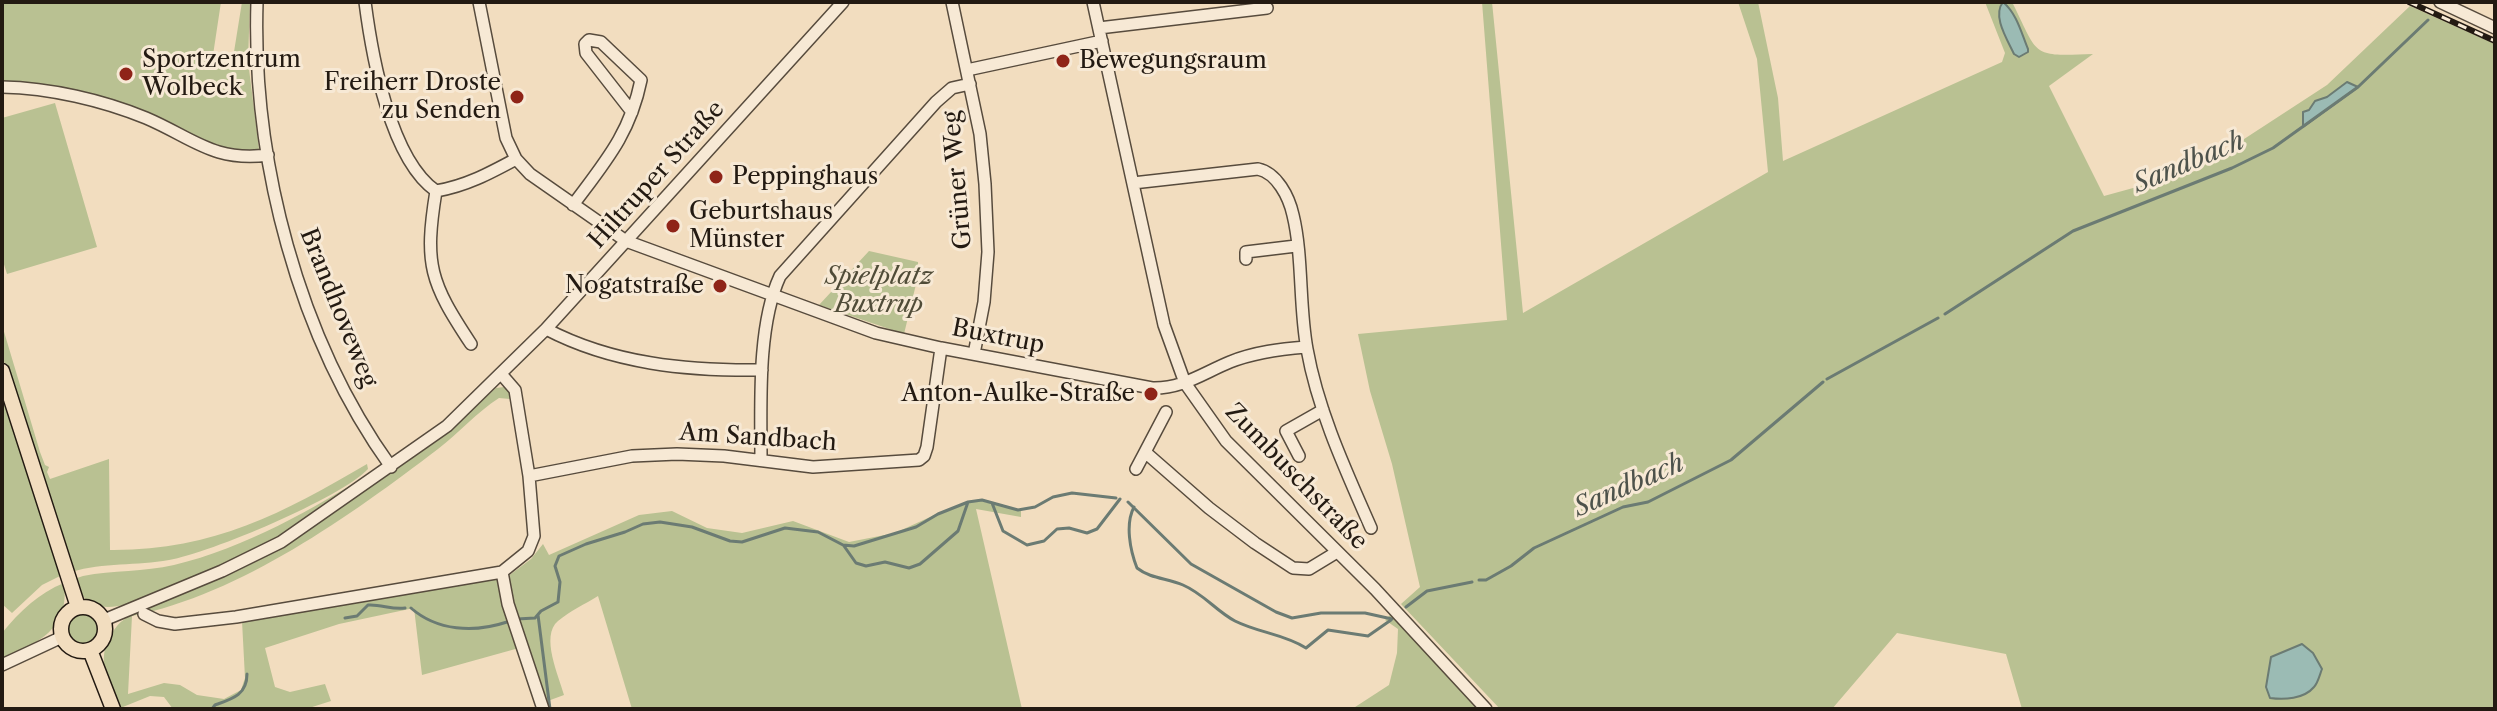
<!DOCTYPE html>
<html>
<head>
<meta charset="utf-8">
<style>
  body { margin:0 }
  #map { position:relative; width:2497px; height:711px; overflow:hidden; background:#f2ddbf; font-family:"Libre Caslon Text",serif }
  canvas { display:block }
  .frame { position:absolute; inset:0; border:4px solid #231a12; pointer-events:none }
</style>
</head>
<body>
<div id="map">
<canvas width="2497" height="711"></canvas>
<div class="frame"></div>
</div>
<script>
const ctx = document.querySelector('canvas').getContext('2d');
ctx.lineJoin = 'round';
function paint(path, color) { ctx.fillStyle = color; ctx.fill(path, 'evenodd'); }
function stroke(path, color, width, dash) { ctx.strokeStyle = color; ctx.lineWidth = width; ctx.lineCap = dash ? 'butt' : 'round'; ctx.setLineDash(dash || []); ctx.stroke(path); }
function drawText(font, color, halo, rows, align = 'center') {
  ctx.font = font + ' "Libre Caslon Text",serif'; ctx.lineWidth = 6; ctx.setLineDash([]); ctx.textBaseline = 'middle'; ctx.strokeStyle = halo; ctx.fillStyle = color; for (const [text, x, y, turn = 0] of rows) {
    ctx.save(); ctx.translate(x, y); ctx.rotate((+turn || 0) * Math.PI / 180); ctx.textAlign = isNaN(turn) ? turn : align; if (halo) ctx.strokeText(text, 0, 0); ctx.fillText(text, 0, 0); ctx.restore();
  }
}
paint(new Path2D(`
  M2,2H221L213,55L233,58L242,2H250L248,61L259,149L256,152L220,149L100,103L2,88Z
  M1482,2H1492L1523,313L1768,172L1757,59L1738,2H1758L1778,98L1783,161L2002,62L2005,53L1985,2H2012C2039,55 2029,57 2093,54L2049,86L2104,196L2195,171L2327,85L2410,6L2495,44V709H2022L2006,654L1897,633L1832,709H1500L1401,604L1420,587L1392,464L1370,391L1358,334L1507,320Z
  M55,103L97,247L7,274L2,258V118Z
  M869,251L918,262V276L904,334L819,305Z
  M2,325L40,452L45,465L49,467L47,472L50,479L109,459L110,550C211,551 282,514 367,464L368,469C341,498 210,553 169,560C137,566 103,562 72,572L2,355Z
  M504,387L512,392L515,418L510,399L499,398C477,412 459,433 438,449C350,516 241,594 132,616L128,694L164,683L180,685L197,695L224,699L241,690L245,678L242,621L497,577L503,605L507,577L531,559L543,544L549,555L639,515L672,511L707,528L742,533L793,521L849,542L895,533L941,512L982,499L1021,510V517L976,509L1022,709H632L598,596C585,604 570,611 558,621C540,636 559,676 564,695L545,702L519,648L422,675L414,608L339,624L265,648L275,687L290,692L325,684L331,701L306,709H173L164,697L150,696L118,709C107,678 93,656 117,626C121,621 127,618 130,614L299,535L438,439L496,388Z
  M2,394L60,576L42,585L12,613L2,604V490C6,481 2,410 2,394Z
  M374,471L280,537L248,554L130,604C101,610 85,609 74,579L83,576C113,570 144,572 174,565C245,548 313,509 374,471Z
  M64,583C70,630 38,642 2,660V633C20,611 39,593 64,583Z
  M66 628a17 17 0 1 1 34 0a17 17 0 1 1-34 0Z
  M1391,614L1481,709H1352L1389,685L1397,653L1398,629L1385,620Z`), '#b9c192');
const water = new Path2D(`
  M2003,2C2017,14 2021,32 2028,49V52L2019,57L2014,54C2007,39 1992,16 2003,2Z
  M2347,82L2358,87L2303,127V112L2309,110L2315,101L2327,97Z
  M2302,644L2313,653L2322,669C2320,674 2318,683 2314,687C2304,699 2284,700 2270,698L2266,687L2271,657Z`);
paint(water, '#9bbbb4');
stroke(water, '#6b7b73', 2);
stroke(new Path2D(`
  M1945,314L2073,231L2232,168L2273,148L2358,87L2428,20
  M1827,379L1938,318
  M1128,502L1191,564L1276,612L1292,618L1321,613H1365L1392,619
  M992,503L1003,531L1027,545L1044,541L1057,529L1069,528L1087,533L1097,529L1120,499
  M1134,507C1125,524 1130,550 1137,568C1151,579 1167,578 1183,585C1204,594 1216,611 1235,621C1259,633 1284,634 1306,648L1328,630L1368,636L1391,620
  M844,546L856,563L866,566L885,562L909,568L920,564L958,531L968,502
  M1479,580H1486L1511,566L1534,548L1623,507L1648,502L1731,460L1823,382
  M1406,607L1427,591L1472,582
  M411,608C437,631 474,633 507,622
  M538,615L550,709
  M345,618L357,616L368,605C381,604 392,610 405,608
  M517,619L535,618L541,611L558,602L560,582L555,566L559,556L586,544L625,532L643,524L660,522L692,527L730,541L742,542L785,528L818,532L843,545L854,546L916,527L938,514L968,502L982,500L1018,510L1035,507L1053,497L1072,493L1116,498
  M212,709L215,705C232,699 247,695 247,674`), '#6b7b73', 3);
const minor = new Path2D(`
  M257,2C252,160 298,338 391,467
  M365,2C372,56 390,159 436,191C466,186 490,173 516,159
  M479,2L506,138L516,159L530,174L626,241L876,333L941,348L1152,388C1182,389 1203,373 1230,362C1255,352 1281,349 1306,347
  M952,2L980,134L985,184L988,252L984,302L974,354
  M1093,2L1164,325L1185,383L1226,441L1375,589L1486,709
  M2440,2L2495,28
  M1099,28L1267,8
  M967,70L1102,41
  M2,87C50,88 102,100 146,118C193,138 213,162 268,155
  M1133,183L1258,169C1277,173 1289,197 1293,215C1303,256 1299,307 1307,349C1318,411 1346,471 1371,528
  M436,191C424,265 430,282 471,344
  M573,205C605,162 630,134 641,80L601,42L589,40L585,44L586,53L632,112
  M1246,259V252L1296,246
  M546,329C613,364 687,371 762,370
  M502,375L515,390L529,476L534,536L528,551L502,572
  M1166,412L1145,452L1209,508L1255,543L1293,568L1309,569L1337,552
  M1299,456L1286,431L1323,410
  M761,460C761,405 757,326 780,276L936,102L952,88L970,84
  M1136,469L1145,452
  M529,476L632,456L677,454L724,456L813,467L919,460L924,456L927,447L941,348
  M144,614L158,621L175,624L236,617L502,572L508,604L543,709
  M104,620L222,571L281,542L447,426L546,329L843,2
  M2,665L62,637`);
const major = new Path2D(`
  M2,371L78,607
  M61 629a22 22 0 1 1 44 0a22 22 0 1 1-44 0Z
  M90,650L113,709`);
stroke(minor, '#574b3d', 14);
stroke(major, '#231a12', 17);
stroke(minor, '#f7e9d5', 11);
stroke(major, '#f2ddbf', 14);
const rail = new Path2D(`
  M2409,2L2495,41`);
stroke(rail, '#231a12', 6);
stroke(rail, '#f7e9d5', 3, [9]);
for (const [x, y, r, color] of [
  [1063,61,8,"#8f2418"],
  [126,74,8,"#8f2418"],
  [517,97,8,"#8f2418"],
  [716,177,8,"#8f2418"],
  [673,226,8,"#8f2418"],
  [720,286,8,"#8f2418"],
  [1151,394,8,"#8f2418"]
]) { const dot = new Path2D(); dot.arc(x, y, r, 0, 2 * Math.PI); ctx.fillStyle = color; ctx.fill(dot); stroke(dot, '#f7e9d5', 3); }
drawText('24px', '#231a12', '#f7e9d5', [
  ["Sportzentrum",142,60],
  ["Wolbeck",142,88],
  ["Bewegungsraum",1079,61],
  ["Freiherr Droste",501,83,"right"],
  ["zu Senden",501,111,"right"],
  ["Peppinghaus",732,177],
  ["Geburtshaus",689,212],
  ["Münster",689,240],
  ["Nogatstraße",704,286,"right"],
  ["Anton-Aulke-Straße",1135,394,"right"]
], 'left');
drawText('24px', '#231a12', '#f7e9d5', [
  ["Hiltruper Straße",657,175,-48],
  ["Grüner Weg",958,180,-95],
  ["Brandhoveweg",338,308,68],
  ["Buxtrup",998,337,11],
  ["Am Sandbach",758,438,4],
  ["Zumbuschstraße",1296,477,46]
]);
drawText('italic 24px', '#504c38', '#f7e9d5', [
  ["Spielplatz",879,277],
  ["Buxtrup",879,305]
]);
drawText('italic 26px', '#4d524b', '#f7e9d5', [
  ["Sandbach",2189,163,-23],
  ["Sandbach",1629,486,-24]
]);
</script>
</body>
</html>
